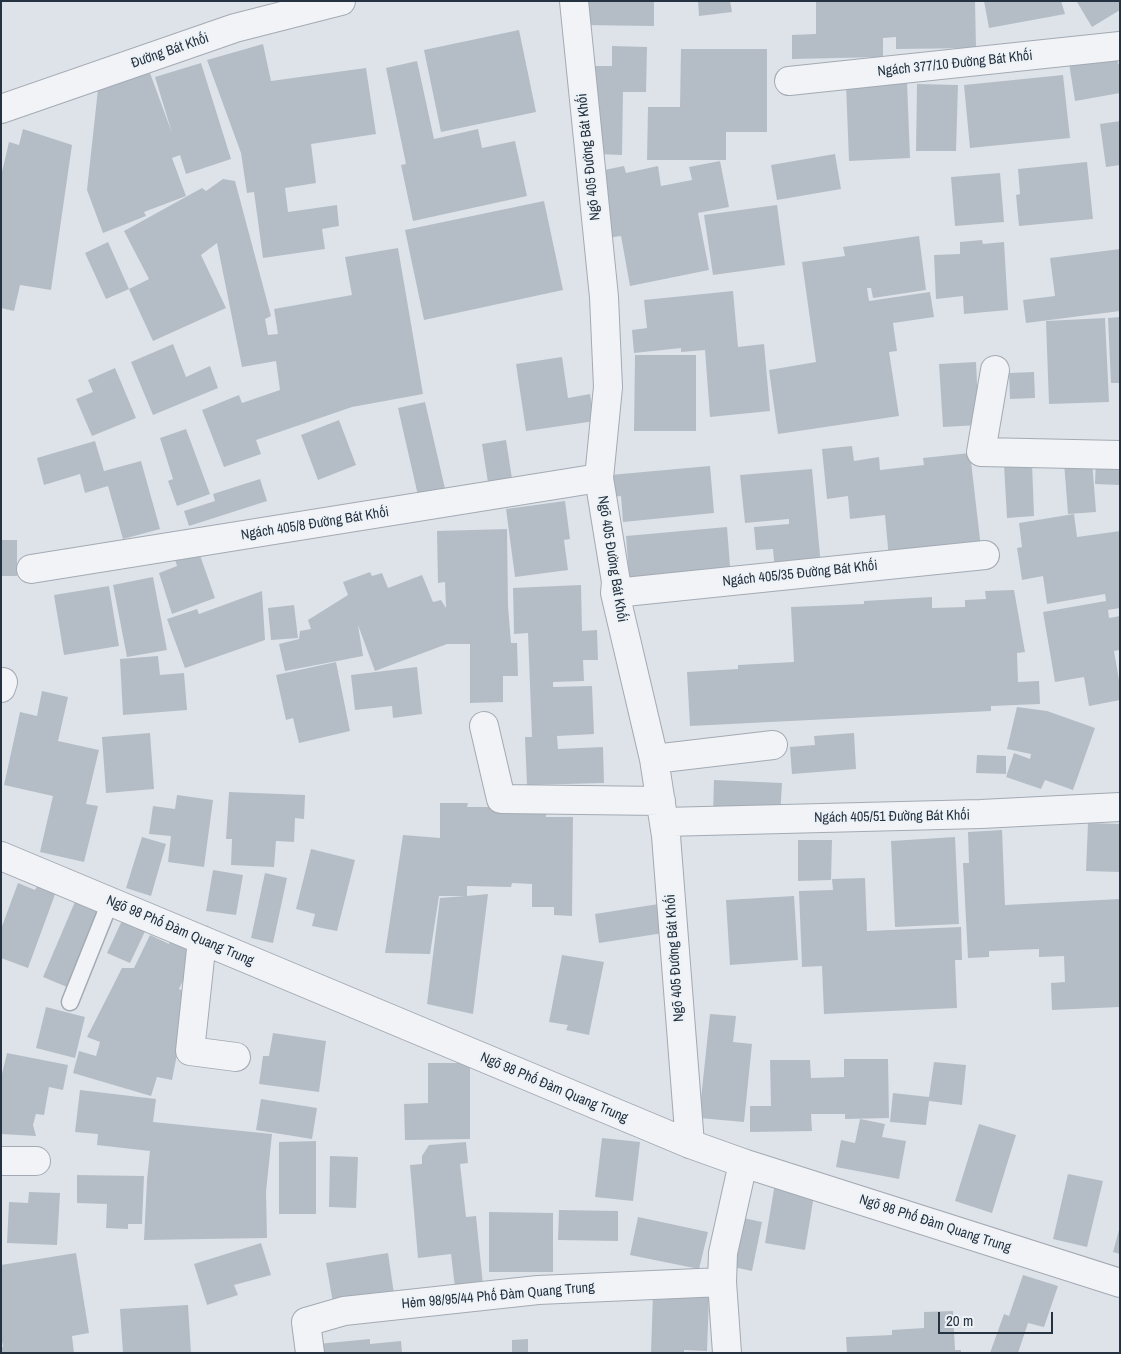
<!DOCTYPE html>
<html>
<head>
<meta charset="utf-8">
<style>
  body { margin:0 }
  #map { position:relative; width:1121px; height:1354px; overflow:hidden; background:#dee3e9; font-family:"Archivo Narrow",sans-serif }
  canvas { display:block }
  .frame { position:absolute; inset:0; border:2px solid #253241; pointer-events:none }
  .scale { position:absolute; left:938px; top:1312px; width:115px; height:22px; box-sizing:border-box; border:2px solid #253241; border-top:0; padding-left:6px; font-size:15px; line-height:18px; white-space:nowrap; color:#253241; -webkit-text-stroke:4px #edf2f6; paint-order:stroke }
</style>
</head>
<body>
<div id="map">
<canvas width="1121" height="1354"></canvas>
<div class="frame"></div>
<div class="scale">20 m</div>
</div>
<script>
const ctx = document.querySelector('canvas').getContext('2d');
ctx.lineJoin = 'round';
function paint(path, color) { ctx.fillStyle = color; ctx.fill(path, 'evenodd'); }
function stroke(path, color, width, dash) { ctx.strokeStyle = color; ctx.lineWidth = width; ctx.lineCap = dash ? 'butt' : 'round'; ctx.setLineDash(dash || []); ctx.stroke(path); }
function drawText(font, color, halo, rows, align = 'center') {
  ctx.font = font + ' "Archivo Narrow",sans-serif'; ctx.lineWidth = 4; ctx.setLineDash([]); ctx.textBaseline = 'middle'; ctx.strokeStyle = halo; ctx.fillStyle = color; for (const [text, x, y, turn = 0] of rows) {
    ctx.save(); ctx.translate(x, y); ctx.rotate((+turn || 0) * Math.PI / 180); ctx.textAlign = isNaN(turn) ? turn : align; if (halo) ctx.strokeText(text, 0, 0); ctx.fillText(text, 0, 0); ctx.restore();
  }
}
paint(new Path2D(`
  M581,1H654V26L582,25Z
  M698,1H730L732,12L699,16Z
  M816,1H975L976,48L896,49V37L883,38V57L792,59V35L816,34Z
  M984,1H1061L1065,14L989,28Z
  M1079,1H1120V10L1092,27L1077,2Z
  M519,30L536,112L441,132L424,50Z
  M263,44L271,81L366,68L376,134L311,144L316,183L285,188L288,212L337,205L339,226L322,229L325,249L263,258L254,192L247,193L241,153L207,60Z
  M612,46L647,47L646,92H623L622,155L596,154L597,92H590L591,66H612Z
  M681,49H767V132H726V160H647L648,107H680Z
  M1117,54L1118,64L1120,63V93L1075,101L1069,63Z
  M417,61L434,139L478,129L482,148L515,141L527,196L413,221L401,165L406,164L386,68Z
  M201,63L231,159L186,174L180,155L172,158L186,196L144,212L146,216L103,233L87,190L98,89L150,73L172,133L155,77Z
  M1063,75L1070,138L970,148L964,85Z
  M907,82L910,158L849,161L846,84Z
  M917,84L958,85L956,151H916Z
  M1120,121V165L1106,167L1100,124Z
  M23,129L72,145L51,290L20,285L14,311L1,308V176L9,142L19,145Z
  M835,154L841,189L777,200L771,165Z
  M720,161L729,207L698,213L709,270L630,286L621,236L607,238L594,172L624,166L626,173L658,166L661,186L692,180L689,167Z
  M1087,162L1093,219L1019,226L1016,195L1020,194L1018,169Z
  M1000,173L1004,222L955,226L951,177Z
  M223,179L235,181L271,316L265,319L268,335L278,334L274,309L352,295L345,257L398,248L423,394L352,407L256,440L261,454L224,467L202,410L239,395L242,403L280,390L276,361L242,367L217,243L201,255L226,308L153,341L129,289L106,299L85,253L108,242L129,289L149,279L124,231L202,188L206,191Z
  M544,201L563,290L424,320L405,230Z
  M777,205L785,265L713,275L704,215Z
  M919,236L926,290L873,298L871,288H867L869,301L930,292L934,317L893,323L897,351L889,352L899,416L778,434L769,370L816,362L802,262L845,256L843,247Z
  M982,240L983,244L1004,242L1008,310L964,314L963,296L936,299L934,255L960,254V242Z
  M1120,249V311L1026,323L1023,300L1055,296L1050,258Z
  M733,291L738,347L764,344L770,411L710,417L705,350L681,352V348L634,353L632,330L647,328L644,300Z
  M1120,317V383H1111L1108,318Z
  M1105,318L1109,402L1049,404L1046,321Z
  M173,344L186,377L210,366L218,388L153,415L131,362Z
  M635,355H696V431H634Z
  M562,357L568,398L590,394L595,421L526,431L516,364Z
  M976,362L979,425L943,427L939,364Z
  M115,368L136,418L92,436L76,399L93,392L88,380Z
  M1034,372L1035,398L1010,399L1009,373Z
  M425,402L446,493L419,500L398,408Z
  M339,420L356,465L318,480L301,435Z
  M186,429L210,494L177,506L168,481L173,479L160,438Z
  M506,440L513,485L489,489L482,444Z
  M95,441L104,471L141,461L160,529L123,539L108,486L85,493L80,474L44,485L37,458Z
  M852,446L854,461L879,457L880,470L924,465L923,458L970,453L981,548L889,559L885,515L850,519L848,496L827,499L822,449Z
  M1096,456L1120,457V485L1095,484Z
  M1092,460L1096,512L1068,514L1064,462Z
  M1032,463L1034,516L1007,518L1004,465Z
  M710,466L714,513L623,522L621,496L613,497L610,475Z
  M812,469L821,566L775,570L773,549L756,550L754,527L789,524V519L745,523L740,475Z
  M260,479L267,501L189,526L184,511L215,501L213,494Z
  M565,501L570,539L564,540L568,570L515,577L506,509Z
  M1074,514L1077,537L1120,531V608L1108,610L1109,618L1120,616V650L1114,651L1120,686V700L1089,706L1084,677L1055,682L1043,612L1106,601L1105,594L1047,604L1043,576L1022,580L1017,548L1022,547L1019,523Z
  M727,527L731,579L630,588L626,536Z
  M507,529L508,606L511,643H517L518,676H503V702L470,703V644H447L375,671L358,625L363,656L285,671L279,644L299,639L300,631L311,629L308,620L348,595L343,582L370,572L372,576L382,573L388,588L422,575L433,602L441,600L446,608L445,582L438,583L437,531Z
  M1,540H17V576H1Z
  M196,544L215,598L172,614L159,573L177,566L173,553Z
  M153,577L167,650L127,657L113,585Z
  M581,585L582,631L597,630L598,660H583L584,681L553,682V687L592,686L594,734L557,736L558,749L603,747L604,783L527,785L525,737H532L528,633L514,634L513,588Z
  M109,586L119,646L64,655L54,595Z
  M1014,590L1025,652L1017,653L1018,682L1039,681L1040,704L991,706V711L690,726L687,672L738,669V665L794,662L791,607L864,604V601L932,597V608L965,607V600L986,599L985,591Z
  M262,591L265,640L185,668L167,619L197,609L199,614Z
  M294,605L298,638L271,640L268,608Z
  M158,656L160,675L184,673L187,710L123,715L120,659Z
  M336,662L350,731L299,743L293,718L286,720L276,675Z
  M417,667L422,714L393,718L392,706L355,710L351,675Z
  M42,691L68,697L58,741L99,750L86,804L98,806L84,862L40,852L53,796L4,785L20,712L37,716Z
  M1017,707L1047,711L1095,728L1073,790L1045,780L1041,789L1006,777L1014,753L1030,759L1031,754L1007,749Z
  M150,733L154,789L106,793L102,737Z
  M854,733L856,769L792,774L790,747L815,745L814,736Z
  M977,755L1006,756V774L976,773Z
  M714,780L782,783L780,818L713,815Z
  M229,792L305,795L304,819L295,818L294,842L276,841L274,867L231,865L232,839H226Z
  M177,795L213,800L204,867L168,862L171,836L149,834L153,806L175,809Z
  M440,803H468L467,807H546V817H573L572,916L554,915V907H532V884L512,883L511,887L467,886V896L488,894L473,1014L427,1004L440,898L465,896H439L430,954L385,953L403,835L440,838Z
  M1088,823L1120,824V872L1086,871Z
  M1002,830L1005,905L1120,899V1007L1052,1010L1051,983L1065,982L1064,956L1039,957V949L989,951V957L968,958L963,863H969L968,832Z
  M142,837L166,844L151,896L126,888Z
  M955,837L959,924L895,927L891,841Z
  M798,840H832L831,880L798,881Z
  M311,849L355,860L337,931L312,926L315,914L296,909Z
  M213,870L243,875L236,915L206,911Z
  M265,873L287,878L273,943L251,938Z
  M865,878L867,931L961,927L962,960H955L957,1008L824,1014L822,966L802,967L799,891L833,890L832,879Z
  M18,883L35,890L39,883L57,889L28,968L1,958V929Z
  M794,896L798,960L730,965L726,900Z
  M77,897L100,907L67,987L43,977Z
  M665,903L670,932L599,943L595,914Z
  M126,912L149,923L130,963L107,953Z
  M174,932L197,942L185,969L188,970L179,989L189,993L172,1080L157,1077L151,1096L73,1073L79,1051L96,1056L100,1042L87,1037L122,968H134L150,935L169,944Z
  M562,955L604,962L589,1035L566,1030L568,1025L549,1022Z
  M46,1007L85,1017L75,1058L36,1048Z
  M710,1014L736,1016L733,1042L752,1044L744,1122L699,1118Z
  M273,1033L326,1041L319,1092L259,1084L263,1056H269Z
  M7,1053L68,1065L63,1090L49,1087L44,1115L36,1114L33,1125L36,1136L1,1134V1078Z
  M844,1059H888L889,1118L845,1119V1114H811L812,1131L750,1132V1106H771L770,1060H810L811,1078L844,1077Z
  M934,1062L966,1065L962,1105L929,1101L926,1125L890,1122L893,1093L929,1097Z
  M428,1063H470V1139L405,1140L404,1104L428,1103Z
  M80,1090L156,1099L153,1122L272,1134L266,1192L267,1238L144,1240L147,1180L150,1151L97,1145L98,1134L75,1132Z
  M261,1099L317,1108L312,1139L256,1130Z
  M860,1119L885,1124L882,1137L906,1141L899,1179L836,1167L841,1140L855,1143Z
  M979,1124L1016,1135L992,1213L955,1201Z
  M602,1138L640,1142L633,1201L595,1197Z
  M316,1141V1214H279V1142Z
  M466,1142L468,1163L460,1164L466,1217L476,1216L483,1285L455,1288L451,1254L418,1258L410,1165L422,1164V1156L429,1145Z
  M330,1156L358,1157L356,1208L329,1207Z
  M1068,1174L1103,1181L1087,1247L1053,1239Z
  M77,1175L144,1176L142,1224H128V1229L106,1228L107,1204L77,1203Z
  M775,1183L815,1189L805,1250L765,1243Z
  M29,1192L60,1193L57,1245L7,1243L9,1202L28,1203Z
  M559,1210L618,1211V1241L558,1240Z
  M489,1212L553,1213V1272H489Z
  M734,1216L762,1222L752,1271L724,1265Z
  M638,1217L708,1232L699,1269L630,1255Z
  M1119,1230H1120V1254L1113,1252Z
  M261,1243L271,1275L234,1285L238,1295L207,1305L194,1264Z
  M76,1253L89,1333L72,1336L74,1353H1V1347H3L1,1336V1265Z
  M388,1253L394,1294L333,1303L326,1263Z
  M1023,1275L1058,1286L1044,1327L1028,1323L1018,1353H990L1004,1314L1009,1316Z
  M653,1293L709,1295L707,1351L684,1350V1353H651Z
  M188,1305L191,1353H123L120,1309Z
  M953,1311L955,1350H961V1353H847L846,1337L892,1335V1330L924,1328V1312Z
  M370,1339V1344L401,1341L402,1353H318V1344Z
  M528,1339V1353H512V1340Z`), '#b4bdc6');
const service = new Path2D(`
  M70,1002L110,902`);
const minor = new Path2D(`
  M574,1L604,297L608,387L599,478L616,582L615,593L654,759L666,836L690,1144
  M789,81L1120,46
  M1,109L235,28L341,1
  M995,370L981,452L1120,455
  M31,569L599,478
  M615,593L985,555
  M1,688L3,682
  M484,726L501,799L661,801
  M654,759L773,745
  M664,822L981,814L1120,807
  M1,856L690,1144L743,1163L1120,1283
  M202,940L190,1051L236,1057
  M1,1161H36
  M310,1353L306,1322L344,1311L538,1290L722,1282
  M727,1353L722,1282L723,1253L743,1163`);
stroke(service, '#a3aab3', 19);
stroke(minor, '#a3aab3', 30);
stroke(service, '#f1f3f7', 16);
stroke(minor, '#f1f3f7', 28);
drawText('14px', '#253241', '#edf2f6', [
  ["Đường Bát Khối",170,51,-19],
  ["Ngách 377/10 Đường Bát Khối",955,64,-6],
  ["Ngõ 405 Đường Bát Khối",589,157,-96],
  ["Ngách 405/8 Đường Bát Khối",315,524,-9],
  ["Ngõ 405 Đường Bát Khối",612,559,81],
  ["Ngách 405/35 Đường Bát Khối",800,574,-6],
  ["Ngách 405/51 Đường Bát Khối",892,817,-1],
  ["Ngõ 98 Phố Đàm Quang Trung",180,931,23],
  ["Ngõ 405 Đường Bát Khối",675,958,-94],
  ["Ngõ 98 Phố Đàm Quang Trung",554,1088,23],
  ["Ngõ 98 Phố Đàm Quang Trung",935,1224,18],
  ["Hẻm 98/95/44 Phố Đàm Quang Trung",498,1296,-5]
]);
</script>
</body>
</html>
